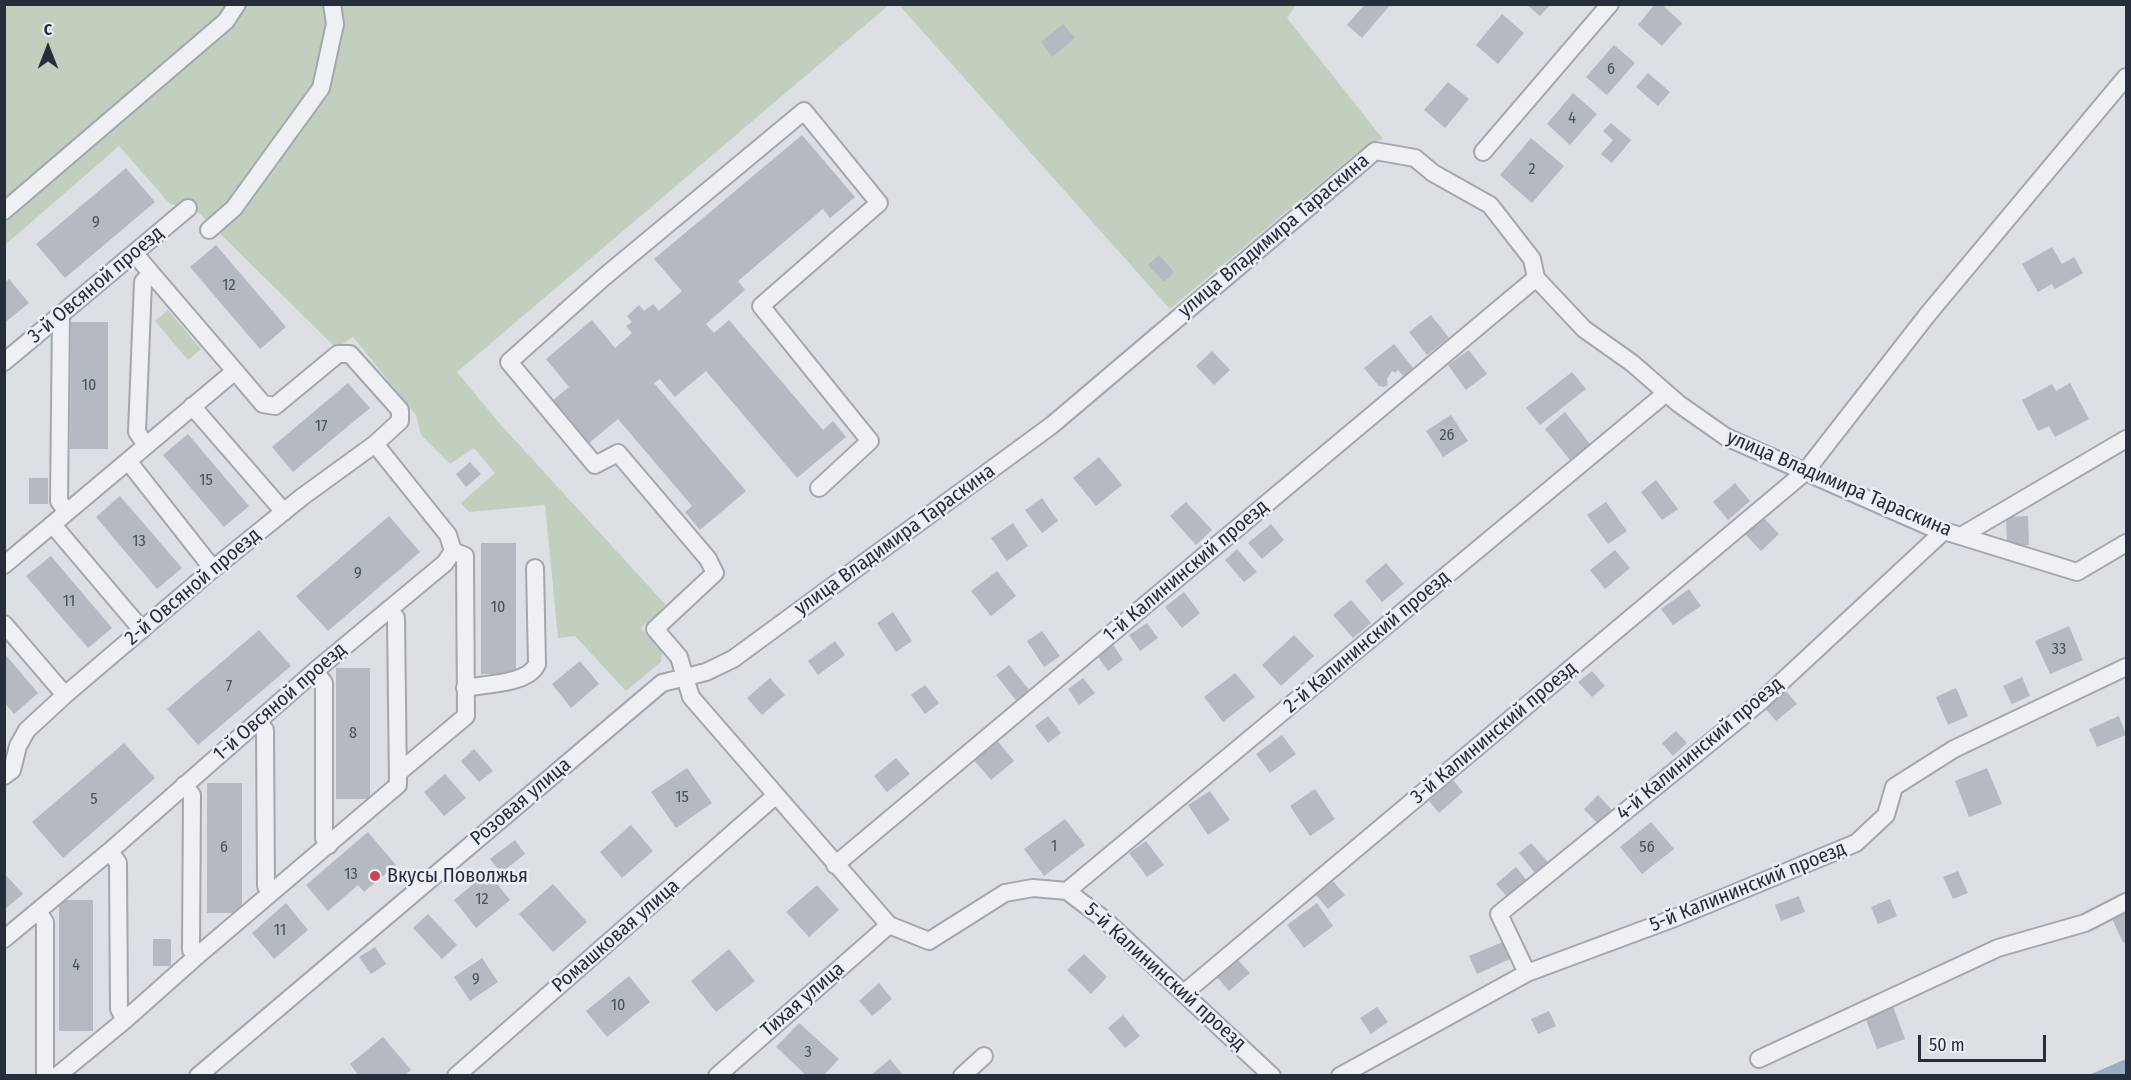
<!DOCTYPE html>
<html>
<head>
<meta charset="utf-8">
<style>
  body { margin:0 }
  #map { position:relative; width:2131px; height:1080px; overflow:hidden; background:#dce0e5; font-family:"Fira Sans Condensed",sans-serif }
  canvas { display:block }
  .frame { position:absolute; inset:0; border:6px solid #272e3b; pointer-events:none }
  .north { position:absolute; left:18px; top:18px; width:60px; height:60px; -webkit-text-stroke:4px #ebeef3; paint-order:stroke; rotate:0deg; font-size:16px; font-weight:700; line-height:24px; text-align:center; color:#272e3b }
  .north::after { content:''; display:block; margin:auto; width:21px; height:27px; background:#272e3b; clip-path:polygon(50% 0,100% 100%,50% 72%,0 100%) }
  .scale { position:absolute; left:1918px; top:1035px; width:128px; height:27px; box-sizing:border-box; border:3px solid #272e3b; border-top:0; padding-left:8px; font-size:18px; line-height:21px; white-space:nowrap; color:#272e3b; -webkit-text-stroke:4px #ebeef3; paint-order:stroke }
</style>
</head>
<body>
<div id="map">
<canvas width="2131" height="1080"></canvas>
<div class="frame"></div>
<div class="north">С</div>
<div class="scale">50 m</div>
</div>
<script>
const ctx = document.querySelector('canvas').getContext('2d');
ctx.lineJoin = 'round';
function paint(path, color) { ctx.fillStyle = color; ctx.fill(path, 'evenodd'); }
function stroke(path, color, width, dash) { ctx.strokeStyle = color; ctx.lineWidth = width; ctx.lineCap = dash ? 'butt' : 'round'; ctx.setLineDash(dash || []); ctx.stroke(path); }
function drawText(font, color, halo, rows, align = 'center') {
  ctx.font = font + ' "Fira Sans Condensed",sans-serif'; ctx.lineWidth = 5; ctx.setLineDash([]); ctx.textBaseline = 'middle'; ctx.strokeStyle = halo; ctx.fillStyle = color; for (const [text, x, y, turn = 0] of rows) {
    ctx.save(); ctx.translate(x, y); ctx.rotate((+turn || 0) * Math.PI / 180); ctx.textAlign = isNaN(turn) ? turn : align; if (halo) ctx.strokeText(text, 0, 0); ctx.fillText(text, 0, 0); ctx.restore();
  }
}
paint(new Path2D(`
  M5,5H889L457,372L500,424L666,605L641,628L662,652L661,662L626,691L575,636L558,638L545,505L469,512L461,503L495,473L474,448L450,464L421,435L416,415L353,337L336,348L198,212L170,204L119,146L5,245Z
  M899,5H1296L1287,18L1383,139L1361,149L1170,309Z
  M168,310L201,349L188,360L155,321Z`), '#c2cfbe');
paint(new Path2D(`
  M2126,1059V1075H2089Z`), '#99adc4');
paint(new Path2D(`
  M1365,4H1391L1362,38L1347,25Z
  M1526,4H1551L1540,16Z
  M1655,4H1661L1682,23L1662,46L1638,25Z
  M1502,14L1524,33L1498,64L1476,45Z
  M1063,24L1075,38L1052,57L1041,42Z
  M1614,45L1635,63L1607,95L1586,77Z
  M1648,73L1670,92L1658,106L1636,87Z
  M1448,82L1469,99L1445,128L1424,110Z
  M1573,93L1597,114L1570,145L1547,124Z
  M1611,123L1631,140L1612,163L1601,154L1613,140L1603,131Z
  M802,135L855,197L830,218L823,209L738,281L745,290L706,324L714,333L729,320L823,430L833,421L846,437L797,478L706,371L675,397L660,379L654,383L746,491L700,530L685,512L692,506L618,419L588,444L552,401L569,387L546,359L592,320L615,348L632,333L626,326L632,322L627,316L639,305L644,311L653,304L659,311L682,291L654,259Z
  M1531,138L1564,166L1532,203L1500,175Z
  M126,168L155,202L65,278L36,244Z
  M216,245L286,327L260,349L190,267Z
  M2052,247L2062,264L2074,257L2083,273L2055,289L2052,284L2038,292L2022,264Z
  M1159,255L1174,272L1164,282L1148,265Z
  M9,279L29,303L4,323V283Z
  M1431,315L1449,338L1427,355L1409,332Z
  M71,322H108V449H70Z
  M1394,344L1414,369L1404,377L1398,370L1395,373L1392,371L1387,379L1388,385L1384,387L1379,386L1364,368Z
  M1469,350L1487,374L1466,390L1448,365Z
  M1212,351L1230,370L1214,385L1196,366Z
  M1572,372L1586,389L1540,425L1526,408Z
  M348,383L370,408L293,472L272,447Z
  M2070,383L2089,419L2055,437L2049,426L2038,431L2022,400L2052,384L2056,391Z
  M1565,412L1590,444L1570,460L1545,429Z
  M1451,415L1468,441L1443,457L1426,431Z
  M188,434L249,506L224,527L163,455Z
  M1099,457L1122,485L1096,506L1073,478Z
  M470,462L481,474L466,487L456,474Z
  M29,478H48V504H29Z
  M1656,480L1678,509L1662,520L1641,492Z
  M1735,483L1750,501L1728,520L1713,502Z
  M120,496L182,568L157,589L96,517Z
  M1042,498L1058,521L1042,533L1025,510Z
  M1186,502L1212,530L1196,545L1170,516Z
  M1606,502L1627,531L1608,544L1587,515Z
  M389,516L420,552L328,631L296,596Z
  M2028,516L2029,545H2007L2006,517Z
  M1763,517L1779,534L1761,551L1745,534Z
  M1013,523L1028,546L1007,561L991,538Z
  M1271,524L1284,540L1262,559L1248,543Z
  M481,543H516V674H481Z
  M1237,549L1257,572L1244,582L1225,560Z
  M1615,550L1630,568L1605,589L1590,570Z
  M51,556L112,628L88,648L26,576Z
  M1386,563L1404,584L1382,602L1365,581Z
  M997,571L1016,596L991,616L971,591Z
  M1689,589L1701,606L1673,625L1661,609Z
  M1184,592L1200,613L1182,628L1165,607Z
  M1351,600L1371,623L1353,638L1333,615Z
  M893,612L912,641L896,652L877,623Z
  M1147,623L1158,638L1140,651L1129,635Z
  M2069,626L2083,660L2050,674L2035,641Z
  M259,630L291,666L198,745L167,709Z
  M1042,631L1060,656L1044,667L1027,641Z
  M1294,635L1314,656L1281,686L1262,665Z
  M835,641L845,655L818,675L808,661Z
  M1112,643L1123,660L1108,671L1096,654Z
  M4,653L38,693L14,714L4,702Z
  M580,661L599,684L571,708L552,684Z
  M1009,665L1031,692L1018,703L996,675Z
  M336,668H370V799H336Z
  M1592,671L1605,686L1592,697L1578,682Z
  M1235,673L1255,697L1223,722L1204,697Z
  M2022,677L2030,696L2012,704L2003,686Z
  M770,678L785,695L762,715L747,698Z
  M1083,678L1095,693L1079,705L1068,689Z
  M925,685L939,703L925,714L911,695Z
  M1956,688L1968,716L1948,725L1936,697Z
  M1786,691L1797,704L1776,721L1765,708Z
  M1048,716L1061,733L1048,743L1035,726Z
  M2119,716L2126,735L2097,747L2089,729Z
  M1676,731L1687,743L1673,756L1662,743Z
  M1282,735L1296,754L1270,773L1256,754Z
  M996,739L1014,761L991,780L973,759Z
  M124,743L155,778L63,858L32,822Z
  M474,749L493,771L479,782L461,761Z
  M896,758L910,774L887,792L874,776Z
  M687,768L712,803L676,828L651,792Z
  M1987,768L2002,804L1969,817L1955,781Z
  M445,774L466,798L444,816L424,792Z
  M1453,780L1463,792L1439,813L1429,801Z
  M207,783H242V913H207Z
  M1315,789L1335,819L1310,836L1290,806Z
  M1210,791L1230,820L1208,835L1188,805Z
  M1598,795L1612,810L1598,824L1584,809Z
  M1065,819L1085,845L1044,876L1024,849Z
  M1651,822L1674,849L1642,874L1620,847Z
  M631,825L653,851L622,878L600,852Z
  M368,832L396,865L364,892L358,885L328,911L306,885Z
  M515,840L525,854L501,873L490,859Z
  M1146,841L1164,865L1147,877L1129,853Z
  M1531,843L1548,862L1535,873L1519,853Z
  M1516,867L1528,882L1508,898L1496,884Z
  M1958,871L1968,893L1953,899L1943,877Z
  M488,872L510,900L476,928L454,900Z
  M4,873L23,894L4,910Z
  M1333,881L1345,895L1328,909L1316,895Z
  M553,884L587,922L553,952L519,914Z
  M817,885L839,910L809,937L786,912Z
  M1799,896L1805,912L1781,921L1775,905Z
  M1890,899L1897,916L1878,924L1871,907Z
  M59,900H93V1031H59Z
  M286,903L308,930L274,959L252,933Z
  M1317,903L1333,926L1304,948L1287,925Z
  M2126,907V941L2123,943L2110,914Z
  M428,914L457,945L442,959L413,928Z
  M153,939H171V966H153Z
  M1503,942L1510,959L1477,974L1469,956Z
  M375,947L386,964L371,974L359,957Z
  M729,949L755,981L716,1012L691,981Z
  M1084,954L1107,977L1091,994L1067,970Z
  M482,958L498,982L470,1001L454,977Z
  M1237,959L1250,973L1229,991L1217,977Z
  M629,976L650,1002L607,1037L586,1011Z
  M879,983L892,999L872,1016L859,1001Z
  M1893,1006L1905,1039L1877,1049L1865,1017Z
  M1377,1007L1388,1022L1371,1034L1360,1018Z
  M1549,1011L1556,1026L1538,1034L1531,1019Z
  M1123,1015L1140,1036L1125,1048L1108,1028Z
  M799,1023L839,1059L823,1076H807L776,1047Z
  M383,1037L411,1070L404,1076H359L350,1064Z
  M890,1059L904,1076H870Z`), '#b4b9c2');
const minor = new Path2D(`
  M1483,152L1610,4
  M4,211L226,21L237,4
  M209,230L234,208L321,88L335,24L332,4
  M135,254L151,273L143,282L137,432L146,445
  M151,273L235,371
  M61,316L59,501L67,512
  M4,362L188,208
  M192,406L284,512
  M128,461L213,569
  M819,488L870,441L761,306L879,203L804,111L604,277L509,362L595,465L618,453L708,559L715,573L655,629L679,657L691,697L889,925L929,941L1005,893L1033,888L1067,891L1105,920L1272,1076
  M53,525L142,630
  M1961,536L2126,439
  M4,565L235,371L263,404L275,406L338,354H350L400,410V421L375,444L302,497L213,569L65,695L27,730L18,746L12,770L4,776
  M4,624L65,695
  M315,671L324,683V838L329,845
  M465,688C485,684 529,684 537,664L535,568
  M259,722L265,730L266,886L271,893
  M398,773L466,716L465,556L453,551
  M184,785L192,795L191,950L197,956
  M110,851L118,863L119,1009L125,1020
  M835,865L1536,278
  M1067,891L1666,393
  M38,911L45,922V1076
  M4,939L110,851L315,671L445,563L453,551L448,535L375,444
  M1527,973L1499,914L1760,702L1944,531
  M1184,993L1805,472L1928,314L2126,77
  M1759,1059L1998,948L2085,923L2126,902
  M57,1076L125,1020L197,956L398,785L396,618L389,609
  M198,1076L662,683L706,672L733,659L1052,425L1375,151L1415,158L1433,173L1490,205L1532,259L1536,278L1584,329L1632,363L1679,404L1726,437L1928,526L2077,572L2126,543
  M456,1076L775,796
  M717,1076L889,925
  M962,1076L984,1056
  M1340,1076L1527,973L1672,919L1856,843L1886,815L1894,787L1954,749L2126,667`);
stroke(minor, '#a2a7af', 20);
stroke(minor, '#eef0f4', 16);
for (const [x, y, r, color] of [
  [375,876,6,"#c54759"]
]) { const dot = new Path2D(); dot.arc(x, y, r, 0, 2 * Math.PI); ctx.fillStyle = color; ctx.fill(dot); stroke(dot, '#ebeef3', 2); }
drawText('16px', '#4a515d', null, [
  ["6",1611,70],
  ["4",1572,119],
  ["2",1532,170],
  ["9",96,223],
  ["12",229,286],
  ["10",89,386],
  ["17",321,427],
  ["26",1447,436],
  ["15",206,481],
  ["13",139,542],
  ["9",358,574],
  ["11",69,602],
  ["10",498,608],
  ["33",2059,650],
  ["7",229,687],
  ["8",353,734],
  ["15",682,798],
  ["5",94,800],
  ["1",1054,847],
  ["6",224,848],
  ["56",1647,848],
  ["13",351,875],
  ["12",482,900],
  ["11",280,931],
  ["4",76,966],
  ["9",476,980],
  ["10",618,1006],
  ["3",808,1053]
]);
drawText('20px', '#272e3b', '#ebeef3', [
  ["улица Владимира Тараскина",1274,236,-40],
  ["3-й Овсяной проезд",96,285,-40],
  ["улица Владимира Тараскина",1839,484,23],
  ["улица Владимира Тараскина",895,540,-36],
  ["1-й Калининский проезд",1186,571,-40],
  ["2-й Овсяной проезд",193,587,-40],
  ["2-й Калининский проезд",1367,642,-40],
  ["1-й Овсяной проезд",280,702,-41],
  ["3-й Калининский проезд",1494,733,-40],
  ["4-й Калининский проезд",1700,749,-40],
  ["Розовая улица",521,802,-40],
  ["5-й Калининский проезд",1748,887,-22],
  ["Ромашковая улица",616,936,-41],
  ["5-й Калининский проезд",1165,977,42],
  ["Тихая улица",803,1000,-41]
]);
drawText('20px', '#272e3b', '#ebeef3', [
  ["Вкусы Поволжья",387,876]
], 'left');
</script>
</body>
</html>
